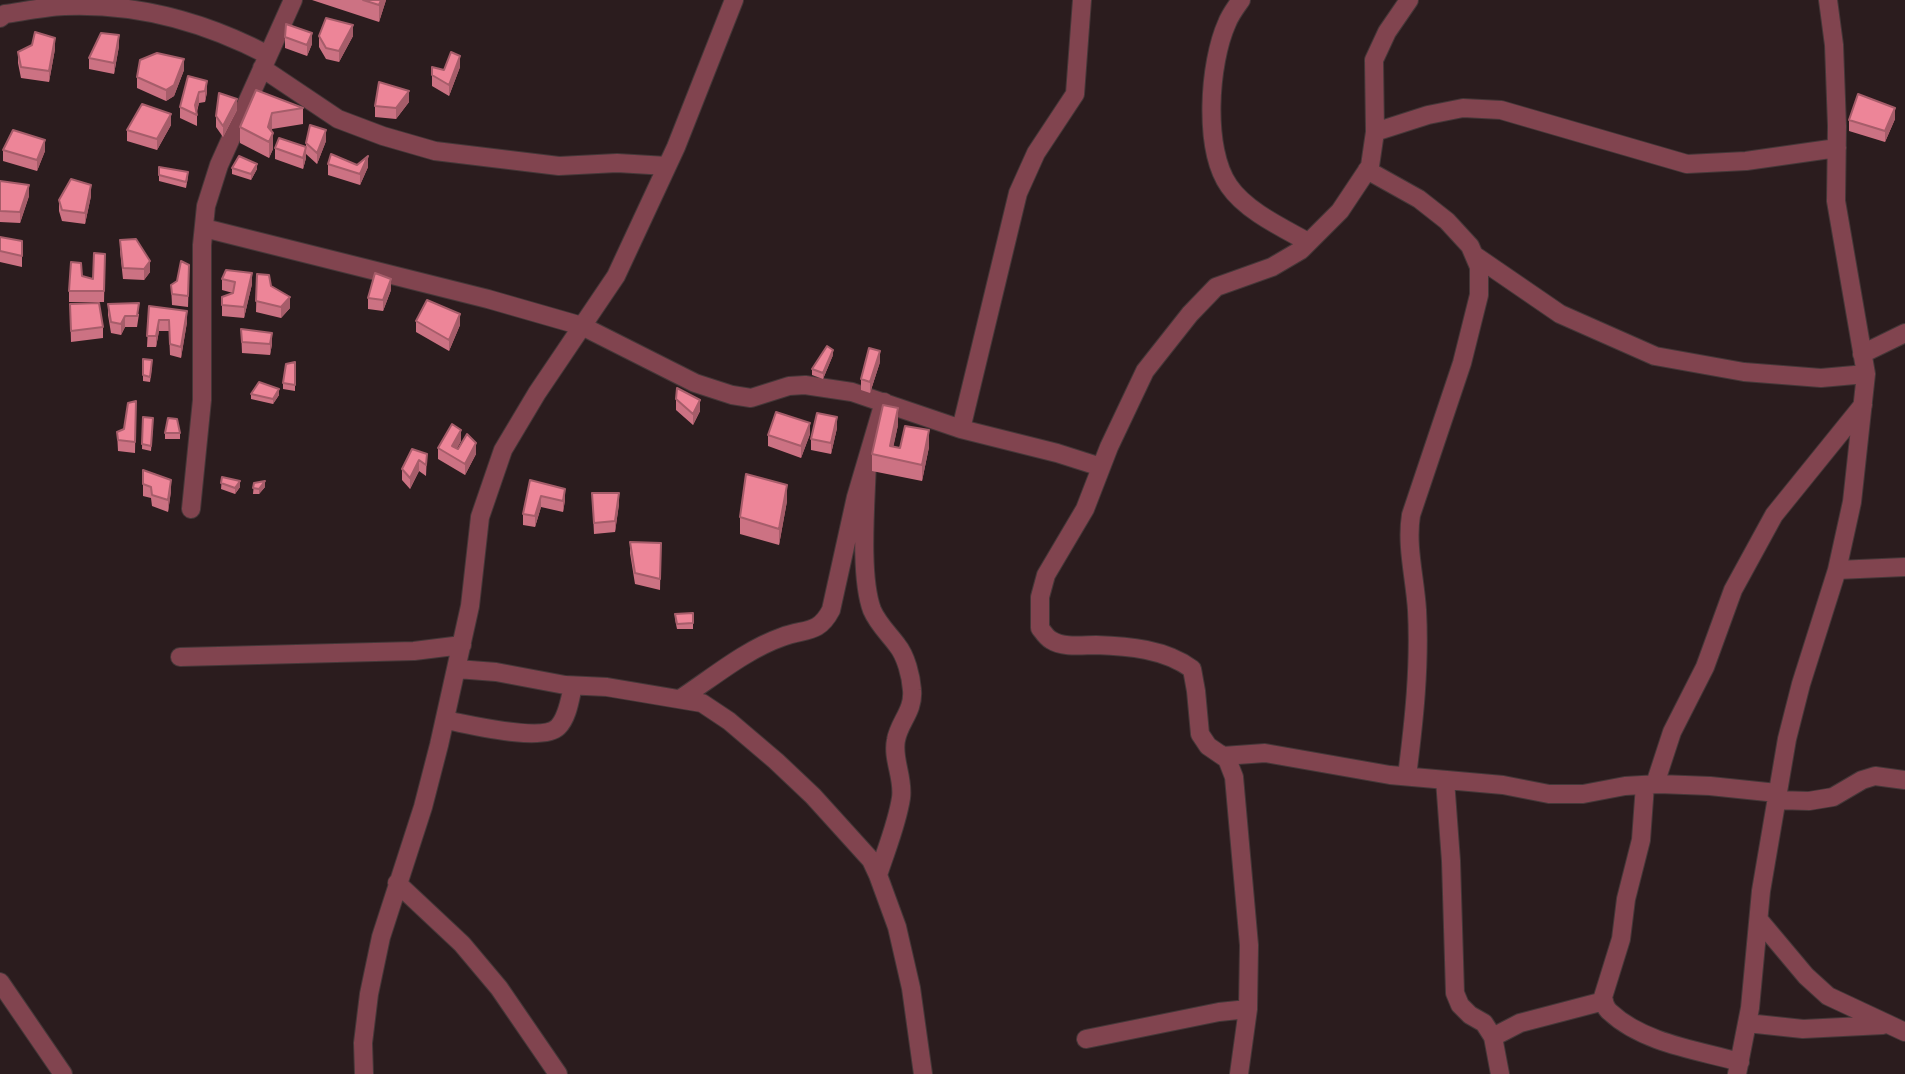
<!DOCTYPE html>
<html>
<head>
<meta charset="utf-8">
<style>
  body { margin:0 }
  canvas { display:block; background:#2b1c1e }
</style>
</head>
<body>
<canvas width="1905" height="1074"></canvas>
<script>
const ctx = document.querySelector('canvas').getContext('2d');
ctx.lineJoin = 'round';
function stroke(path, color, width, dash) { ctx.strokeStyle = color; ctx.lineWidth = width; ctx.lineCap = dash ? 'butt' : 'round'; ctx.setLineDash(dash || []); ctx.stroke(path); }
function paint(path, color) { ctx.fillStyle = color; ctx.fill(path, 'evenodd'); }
const street = new Path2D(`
  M1241,0C1236,7 1230,15 1227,23C1209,63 1203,149 1229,186C1246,211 1283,228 1308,242
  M0,18L5,14C25,11 45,7 64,6C136,3 205,22 268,55
  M262,68L338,119L383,136L435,151L559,166L617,163L667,166
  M1375,132L1428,115L1463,108L1501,110L1687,164L1746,161L1837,148
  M1367,170L1419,199L1447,221L1470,246L1479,267V295L1462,363L1411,515C1406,546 1415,578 1417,610C1420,666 1414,721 1407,776
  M204,228L488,299L582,326L695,383L732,395L751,398L789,386L805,385L852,392L961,429L1057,453L1101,467
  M1474,255L1560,314L1655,356L1744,372L1821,378L1866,374
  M1862,354L1905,333
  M961,429L1018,193L1036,153L1075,94L1082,0
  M867,461C866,500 859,575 872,610C878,624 889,634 897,645C906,656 911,676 912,690C914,711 899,722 896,740C892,759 904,778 901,798C897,824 886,850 878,875
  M191,509L202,400V245L206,206L219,165L293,0
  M1837,570L1905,567
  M180,657L414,651L462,645
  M457,669L496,672L565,685L607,687L702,703L729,721L776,761L813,796L871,860L878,875L897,927L911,988L923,1074
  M680,699C712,678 745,650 782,637C805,628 818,635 831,610L856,497L884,402
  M445,720C468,724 542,743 558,727C568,717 570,698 573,686
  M1223,756L1265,753L1390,775L1503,785L1549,794H1583L1625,786L1659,784L1710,786L1777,793
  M1445,780L1451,861L1455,993L1460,1005L1470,1015L1484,1023L1493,1037L1500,1074
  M1655,784L1672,732L1705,667L1733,590L1774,515L1863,405
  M1645,785L1641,840L1626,899L1621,939L1603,997C1604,1003 1605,1008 1610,1012C1643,1043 1697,1050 1740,1062
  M1776,800L1809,801L1833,797L1862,780L1875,776L1905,780
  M397,883L462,944L499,988L558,1074
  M1759,920L1806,976L1828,996L1905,1032
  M0,982L63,1074
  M1747,1023L1803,1029L1883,1025
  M1493,1037L1520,1023L1604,1001
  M1086,1039L1219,1012L1248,1009
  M364,1074L363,1043L369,994L381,937L423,807L439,745L470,606L480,517L503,450L537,393L616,276L676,147L734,0
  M1239,1074L1248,1009L1249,945L1234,777L1227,759L1208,746L1200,734L1196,691L1192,669C1165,649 1128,646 1096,645C1083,645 1063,648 1051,640C1047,638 1043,632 1040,628V597L1046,575L1085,509L1109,447L1145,371L1190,314L1216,287L1272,267L1301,250L1340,211L1370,166L1375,132L1374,60L1387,32L1409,0
  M1737,1074L1750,1008L1761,891L1787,739L1801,684L1837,570L1852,502L1866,374L1836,201L1837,126L1834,45L1828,0`);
stroke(street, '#453738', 20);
stroke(street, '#81444f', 18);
paint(new Path2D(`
  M312,0H386L379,22Z
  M319,36H353L339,62L326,59L319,47Z
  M285,37L312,44L307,56L285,48Z
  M119,46L114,74L89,69V58Z
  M55,49L49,82L21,78L18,63V52Z
  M432,67L444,70L460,67L449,96L432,86Z
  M184,70L174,96L166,101L137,88V77Z
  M188,76L207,92L205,102L199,103L197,112V126L180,118V107Z
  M256,90L303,108V124L272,129L273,149L269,158L240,143V127Z
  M409,102L396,119L375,117V106Z
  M237,110L223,137L216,127V116Z
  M1895,119L1885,142L1849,131V120Z
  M171,125L157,150L127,141V130Z
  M326,141L317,164L306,154V158L303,169L275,159V148L306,147V143Z
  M3,150L45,151L37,171L3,161Z
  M328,164L357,165L368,167L360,185L328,175Z
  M159,167L188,177L186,188L159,181Z
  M232,168L257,169L251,180L232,174Z
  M0,181L29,196L20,223L0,222Z
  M91,196L85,224L62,221L59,211V200Z
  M0,237L22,241V267L0,262Z
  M120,240L150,272L144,280L123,279L120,251Z
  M105,254L104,302H69V291L82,276L93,279Z
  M257,274L271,286L290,308L281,318L256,312Z
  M189,276L188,307L172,305L171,285Z
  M222,279L252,284L244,318L222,316V297L233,293L222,290Z
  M391,290L383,311L368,309V298Z
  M70,304L103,327V338L71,342Z
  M108,304L139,314L137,327H125L121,335L111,333L108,315Z
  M149,306L187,322L181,358L170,355L169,331H159L156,347H147Z
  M416,321L460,325L449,351L416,332Z
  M241,329L272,344L270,355L242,353Z
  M833,355L823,379L812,375V369Z
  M143,359L152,366L150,382L143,381Z
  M295,362V391L283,389V383Z
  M880,362L870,393L861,390V379Z
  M251,394L279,395L273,404L251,399Z
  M676,399L700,411L693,425L676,410Z
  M136,401L135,453L118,451L117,432L124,429Z
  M143,417L153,424L151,451L142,449Z
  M898,425L893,447L900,448L929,447L922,481L872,471V454Z
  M837,428L831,454L811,450V439Z
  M165,433H180V439H165Z
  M810,434L801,458L768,446V435Z
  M461,441L457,448L476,454L465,475L438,459V448Z
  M427,454L426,476L419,471L410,489L402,480V469Z
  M143,470L171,491L168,512L152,506L151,498L143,496Z
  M222,477L240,487L235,494L221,489Z
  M530,480L565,500L563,512L541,507L535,527L523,525V514Z
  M254,483L265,487L259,494H253Z
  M592,493L619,504L615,532L594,534Z
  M787,501L779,545L740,534V517Z
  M630,542L661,543L660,590L635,584L630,553Z
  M693,613V629H677L675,619V614Z`), '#cc7283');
paint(new Path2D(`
  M381,0H386L379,22V5Z
  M353,25V36L339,62V51Z
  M312,33V44L307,56V45Z
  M119,35V46L114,74V63Z
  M55,38V49L49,82V71Z
  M460,56V67L449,96V85Z
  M184,59V70L174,96L166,101V90Z
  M207,81V92L205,102V91Z
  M409,91V102L396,119V108Z
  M199,92V103L195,116V105Z
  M237,99V110L223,137V126Z
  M1895,108V119L1885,142V131Z
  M272,113V129L268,141V127Z
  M171,114V125L157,150V139Z
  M326,130V141L317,164V153Z
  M273,133V149L269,158V142Z
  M45,140V151L37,171V160Z
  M306,147V158L303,169V158Z
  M368,156V167L360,185V174Z
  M257,164V169L251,180V174Z
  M29,185V196L20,223V212Z
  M91,185V196L85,224V213Z
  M150,261V272L144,280V269Z
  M252,273V284L244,318V307Z
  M391,279V290L383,311V300Z
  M290,297V308L281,318V307Z
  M187,311V322L181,358V347Z
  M460,314V325L449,351V340Z
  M125,316V327L121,335V324Z
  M159,320V331L156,347V336Z
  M272,333V344L270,355V344Z
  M833,350V355L823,379V373Z
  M880,351V362L870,393V382Z
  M279,389V395L273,404V399Z
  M700,400V411L693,425V414Z
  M898,408V425L891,458L890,446Z
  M837,417V428L831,454V443Z
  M810,423V434L801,458V446Z
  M461,430V441L452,457V446Z
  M929,430V447L922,481V465Z
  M476,443V454L465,475V464Z
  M419,460V471L410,489V478Z
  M171,480V491L168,512V500Z
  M240,481V487L235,494V488Z
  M265,481V487L259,494V489Z
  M787,485V501L779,545V529Z
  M565,489V500L563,512V501Z
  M619,493V504L615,532V521Z
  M541,496V507L535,527V516Z`), '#a65d6a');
const building = new Path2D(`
  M363,0H381L379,5Z
  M326,18L353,25L339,51L326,48L319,36Z
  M286,24L312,33L307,45L285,37Z
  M35,32L55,38L49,71L21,67L18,52L32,45Z
  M101,33L119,35L114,63L89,58Z
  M451,52L460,56L449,85L432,75V67L444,70Z
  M157,53L184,59L174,85L166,90L137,77L140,60Z
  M188,76L207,81L205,91L199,92L195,105L197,115L180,107Z
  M379,82L409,91L396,108L375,106Z
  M256,90L303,108L272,113L268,127L273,133L269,142L240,127Z
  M219,93L237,99L223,126L216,116Z
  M1858,94L1895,108L1885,131L1849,120Z
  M142,104L171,114L157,139L127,130Z
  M310,125L326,130L317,153L306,143Z
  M13,130L45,140L37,160L3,150Z
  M279,138L306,147L303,158L275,148Z
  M331,154L357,165L368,156L360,174L328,164Z
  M239,156L257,164L251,174L232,168Z
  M159,167L188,172L186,182L159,175Z
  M71,179L91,185L85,213L62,210L59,200Z
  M0,181L29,185L20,212L0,211Z
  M0,237L22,241V256L0,251Z
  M136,239L150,261L144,269L123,268L120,240Z
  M94,253L105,254L104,291H69L71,262L81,263L82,276L93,279Z
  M181,261L189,265L188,296L172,294L171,285L177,281Z
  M226,270L252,273L244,307L222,305V297L233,293L235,282L222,279Z
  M375,273L391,279L383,300L368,298Z
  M257,274L269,275L271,286L290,297L281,307L256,301Z
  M427,300L460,314L449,340L416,321Z
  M99,303L103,327L71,331L70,304Z
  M139,303L137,316H125L121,324L111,322L108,304Z
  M149,306L187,311L181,347L170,344L169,320H159L156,336H147Z
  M241,329L272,333L270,344L242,342Z
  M827,346L833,350L823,373L812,369Z
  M869,348L880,351L870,382L861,379Z
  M143,359L152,360L150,377L143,375Z
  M295,362V385L283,383L286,364Z
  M259,382L279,389L273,399L251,394Z
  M677,388L700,400L693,414L676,399Z
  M136,401L135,442L118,440L117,432L124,429L128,403Z
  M883,405L898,408L890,446L900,448L905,426L929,430L922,465L872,454Z
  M776,412L810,423L801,446L768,435Z
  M817,413L837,417L831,443L811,439Z
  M143,417L153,418L151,446L142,444Z
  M168,418L177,419L180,433H165Z
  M452,424L461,430L452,446L458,449L467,434L476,443L465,464L438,448Z
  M412,449L427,454L426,465L419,460L410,478L402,469Z
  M143,470L171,480L168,500L152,495L151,487L143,484Z
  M746,474L787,485L779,529L740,517Z
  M222,477L240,481L235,488L221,483Z
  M530,480L565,489L563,501L541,496L535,516L523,514Z
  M265,481L259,489L253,488L254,483Z
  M592,493H619L615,521L594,523Z
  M630,542L661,543L660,579L635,573Z
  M693,613V623L677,624L675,614Z`);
paint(building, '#ed8598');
stroke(building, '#a65d6a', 2);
</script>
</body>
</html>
